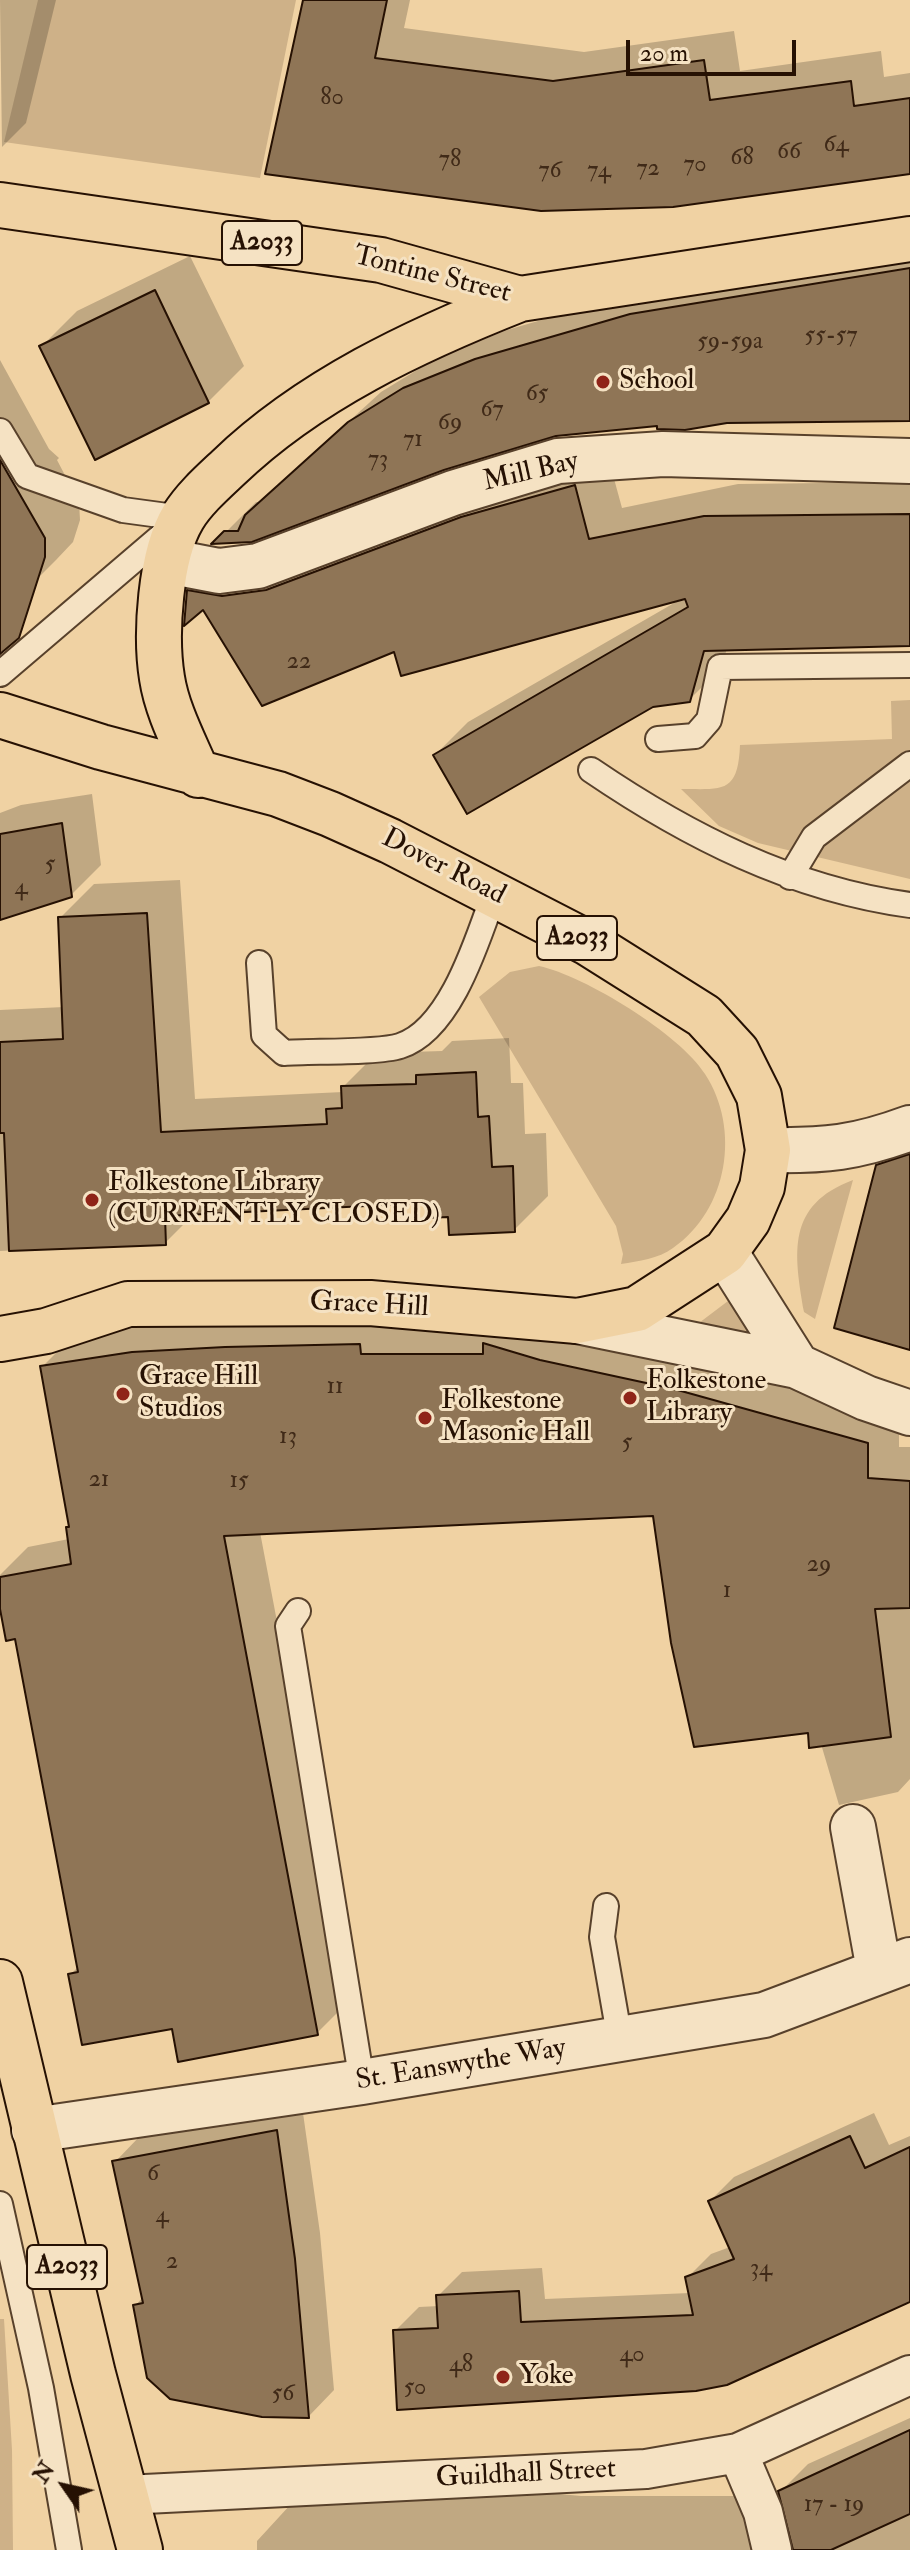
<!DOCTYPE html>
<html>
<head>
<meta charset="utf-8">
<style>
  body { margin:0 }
  #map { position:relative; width:910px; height:2550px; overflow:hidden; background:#f0d2a3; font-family:"IM FELL Double Pica",serif }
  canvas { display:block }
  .north { position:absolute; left:24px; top:2446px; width:80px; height:80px; -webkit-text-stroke:6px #f5e2c3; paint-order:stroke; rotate:304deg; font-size:22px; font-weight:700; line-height:32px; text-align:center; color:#261103 }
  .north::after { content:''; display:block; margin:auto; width:28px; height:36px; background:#261103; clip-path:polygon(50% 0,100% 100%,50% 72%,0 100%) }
  .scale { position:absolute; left:626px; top:40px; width:170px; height:36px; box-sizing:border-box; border:4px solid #261103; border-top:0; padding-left:10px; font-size:24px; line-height:28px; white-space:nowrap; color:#261103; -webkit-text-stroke:6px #f5e2c3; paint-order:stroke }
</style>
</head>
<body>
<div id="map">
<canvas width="910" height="2550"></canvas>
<div class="north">N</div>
<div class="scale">20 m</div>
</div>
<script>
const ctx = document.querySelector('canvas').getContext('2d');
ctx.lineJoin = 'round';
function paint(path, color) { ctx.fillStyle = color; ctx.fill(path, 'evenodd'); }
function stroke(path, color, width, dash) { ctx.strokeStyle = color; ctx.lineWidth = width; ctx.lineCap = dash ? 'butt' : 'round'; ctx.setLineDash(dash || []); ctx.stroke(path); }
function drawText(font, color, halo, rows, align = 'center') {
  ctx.font = font + ' "IM FELL Double Pica",serif'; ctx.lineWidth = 6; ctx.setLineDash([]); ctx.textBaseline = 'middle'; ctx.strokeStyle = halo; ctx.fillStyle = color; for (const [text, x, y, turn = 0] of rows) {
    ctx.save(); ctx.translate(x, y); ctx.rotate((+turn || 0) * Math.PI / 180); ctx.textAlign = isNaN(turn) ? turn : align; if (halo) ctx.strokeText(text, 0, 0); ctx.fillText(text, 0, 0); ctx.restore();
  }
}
paint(new Path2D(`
  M38,0H296L260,178L4,142Z
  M910,700V879L758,843L719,826L681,789C723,789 738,794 740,745L892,739L891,701Z
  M539,966C585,976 680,1034 705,1074C741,1129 728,1210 673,1248C658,1259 639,1261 621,1264L623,1254L616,1226L479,997L510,972Z
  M853,1180L815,1319L804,1312C794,1253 786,1205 853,1180Z
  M732,1298L768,1346L691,1329Z
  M0,2319H4L12,2450L13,2550H0Z`), '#ceb188');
paint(new Path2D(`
  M0,0H56L26,123L2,147Z
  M305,0H410L404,28L584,52L734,31L740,71L881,51L884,77L910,73V171L540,209Z
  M910,244V420L658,424L550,435L216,542L256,502H261L381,392L435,359L507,330L662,285Z
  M190,256L244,366L208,402L42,346L77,311Z
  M0,360L49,449L59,458L57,460L79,502L80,520L73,542L56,560L20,596L0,605Z
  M607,453L622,508L738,484L910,482V644L727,648L722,667L689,700L652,705L435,755L468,722L681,599L396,649L204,606L189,591L222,558Z
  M92,794L101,865L71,895L0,918V813L21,805Z
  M180,880L195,1099L343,1092V1087L377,1053L442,1051L452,1041L509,1038L511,1083H523L525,1134L546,1133L548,1196L514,1230L429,1201L196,1212L165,1243L0,1251V1010L64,1007L60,918L94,884Z
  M905,1142L910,1143V1348L877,1170Z
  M166,1321L507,1323L899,1412V1447H910V1779L898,1792L839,1805L821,1744L655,1514L260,1532L349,2001L317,2033L71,1974L79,1966L17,1637L0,1599V1575L28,1547L69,1539L71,1525L42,1367L74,1335Z
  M302,2106L320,2233L334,2390L309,2416L135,2306L143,2297L115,2162L140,2136Z
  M874,2113L889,2145L910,2136V2301L726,2383L395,2331L419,2307L439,2306L438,2296L462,2272L542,2268L545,2299L690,2293L687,2278L711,2254L730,2247L710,2201L734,2177Z
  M910,2418V2550H257V2541L302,2492L462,2485L581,2496H770L783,2537L796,2546L780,2492L808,2464Z`), '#0003');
const building = new Path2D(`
  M303,0H387L375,58L553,81L704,60L710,100L851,81L854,106L910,98V174L673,207L541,211L265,174Z
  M910,268V421L727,423L685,430L657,429V426L556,436L444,470L252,542L211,544L224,531H238L245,515L348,422L403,388L475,359L630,314Z
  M155,290L209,403L95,460L39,346Z
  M0,460L45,538V557L19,638L0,654Z
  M575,485L589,539L704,516L910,514V646L704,651L690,702L653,707L467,814L433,755L688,607L685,599L401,676L394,652L262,706L203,610L184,626L187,590L222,596L266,590L461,517Z
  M62,823L72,897L0,920V834Z
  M147,913L161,1132L327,1124L326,1109L342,1108L341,1086L416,1084V1075L476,1072L478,1117L489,1116L492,1167L513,1166L515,1232L449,1235L448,1217L427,1218V1203L165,1216L166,1245L9,1251L4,1133H0V1042L63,1039L58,917Z
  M910,1154V1350L834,1328L876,1165Z
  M483,1343L540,1360L674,1389L868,1443V1478L910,1481V1608L875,1609L891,1737L809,1748L808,1733L694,1747L671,1643L653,1516L224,1536L318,2035L178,2062L172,2029L82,2045L68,1974L78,1972L15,1639L6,1641L0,1609V1577L71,1564L66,1527H69L40,1366L132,1352L225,1347L360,1344L361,1354H483Z
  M277,2130L295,2259L309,2418L262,2417L170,2399L147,2378L133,2305L143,2303L112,2161Z
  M850,2136L865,2168L910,2147V2302L727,2385L696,2391L397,2410L393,2330L438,2328L436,2295L519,2291L521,2322L693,2315L685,2277L734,2259L708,2201Z
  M910,2430V2514L831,2550H793L778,2491Z`);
paint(building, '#8f7556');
stroke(building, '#261103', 2);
const service = new Path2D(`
  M0,431L27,476L123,510L182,518
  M0,674L171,528
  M658,739L695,736L709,720L720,667L910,665
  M591,770C688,836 792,889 910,905
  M790,877L814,837L910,764
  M259,963L264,1035L284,1053C311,1051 378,1053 400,1046C451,1030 478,938 494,894
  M298,1611L288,1626L362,2082
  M606,1906L602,1937L620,2040
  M0,2204L41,2388L69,2550`);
const pedestrian = new Path2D(`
  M738,2453L763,2512L772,2550
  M125,2495L646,2469L738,2453L910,2375`);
const minor = new Path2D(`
  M167,561L219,571L258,566L453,493L558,461L663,454L910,461
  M768,1150C825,1151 856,1148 910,1128
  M725,1252L797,1366
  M577,1321L797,1366L866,1398L910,1413
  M853,1827L879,1970
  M34,2130L362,2082L764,2015L910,1960`);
const primary = new Path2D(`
  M0,205L381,260L520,299L910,239
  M0,715L101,747L278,794L330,814L390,841L588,943L704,1016L737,1052L759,1096L768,1150L762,1187L748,1220L725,1252L637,1309L577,1321L370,1303L128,1304L46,1331L0,1339
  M198,775C185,744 167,711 162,678C155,635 160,555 183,517C194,499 212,483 228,468C309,390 416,340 520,299
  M0,1982L93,2374L140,2550`);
stroke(service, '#58412b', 28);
stroke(pedestrian, '#58412b', 42);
stroke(minor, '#58412b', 48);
stroke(primary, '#261103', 48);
stroke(service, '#f5e2c3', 24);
stroke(pedestrian, '#f5e2c3', 38);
stroke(minor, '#f5e2c3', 44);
stroke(primary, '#f0d2a3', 44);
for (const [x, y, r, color] of [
  [603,382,8,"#8f2418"],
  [92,1200,8,"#8f2418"],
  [123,1394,8,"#8f2418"],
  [630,1398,8,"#8f2418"],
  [425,1418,8,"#8f2418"],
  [503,2377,8,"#8f2418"]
]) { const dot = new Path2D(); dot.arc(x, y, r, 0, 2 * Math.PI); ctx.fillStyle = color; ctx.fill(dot); stroke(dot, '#f5e2c3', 3); }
drawText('24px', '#402a18', null, [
  ["80",332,99],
  ["64",836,146],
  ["66",789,153],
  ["68",742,159],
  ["78",450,161],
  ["70",695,166],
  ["72",648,170],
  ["76",550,172],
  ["74",599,172],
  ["55-57",831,337],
  ["59-59a",730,343],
  ["65",537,395],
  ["67",492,411],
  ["69",450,424],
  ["71",413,441],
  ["73",378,461],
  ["22",299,663],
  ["5",50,866],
  ["4",21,889],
  ["11",335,1388],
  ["13",288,1438],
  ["5",627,1444],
  ["21",99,1481],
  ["15",239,1482],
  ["29",819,1566],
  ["1",727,1592],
  ["6",153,2175],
  ["4",162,2217],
  ["2",172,2263],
  ["34",761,2270],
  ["40",632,2356],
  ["48",461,2366],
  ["50",415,2389],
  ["56",283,2395],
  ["17 - 19",834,2506]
]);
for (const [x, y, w] of [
  [262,243,80],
  [577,938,80],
  [67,2267,80]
]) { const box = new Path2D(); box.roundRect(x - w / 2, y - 22, w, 44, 6); ctx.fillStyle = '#f5e2c3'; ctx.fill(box); stroke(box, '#261103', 2); }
drawText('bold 26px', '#261103', null, [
  ["A2033",262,243],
  ["A2033",577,938],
  ["A2033",67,2267]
]);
drawText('28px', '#261103', '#f5e2c3', [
  ["Tontine Street",432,276,14],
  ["Mill Bay",531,473,-13],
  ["Dover Road",443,868,27],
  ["Grace Hill",369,1306,3],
  ["St. Eanswythe Way",461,2066,-9],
  ["Guildhall Street",526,2475,-3]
]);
drawText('28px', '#261103', '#f5e2c3', [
  ["School",619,382],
  ["Folkestone Library",108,1184],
  ["(CURRENTLY CLOSED)",108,1216],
  ["Grace Hill",139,1378],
  ["Studios",139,1410],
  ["Folkestone",646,1382],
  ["Library",646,1414],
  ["Folkestone",441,1402],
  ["Masonic Hall",441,1434],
  ["Yoke",519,2377]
], 'left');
</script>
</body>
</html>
